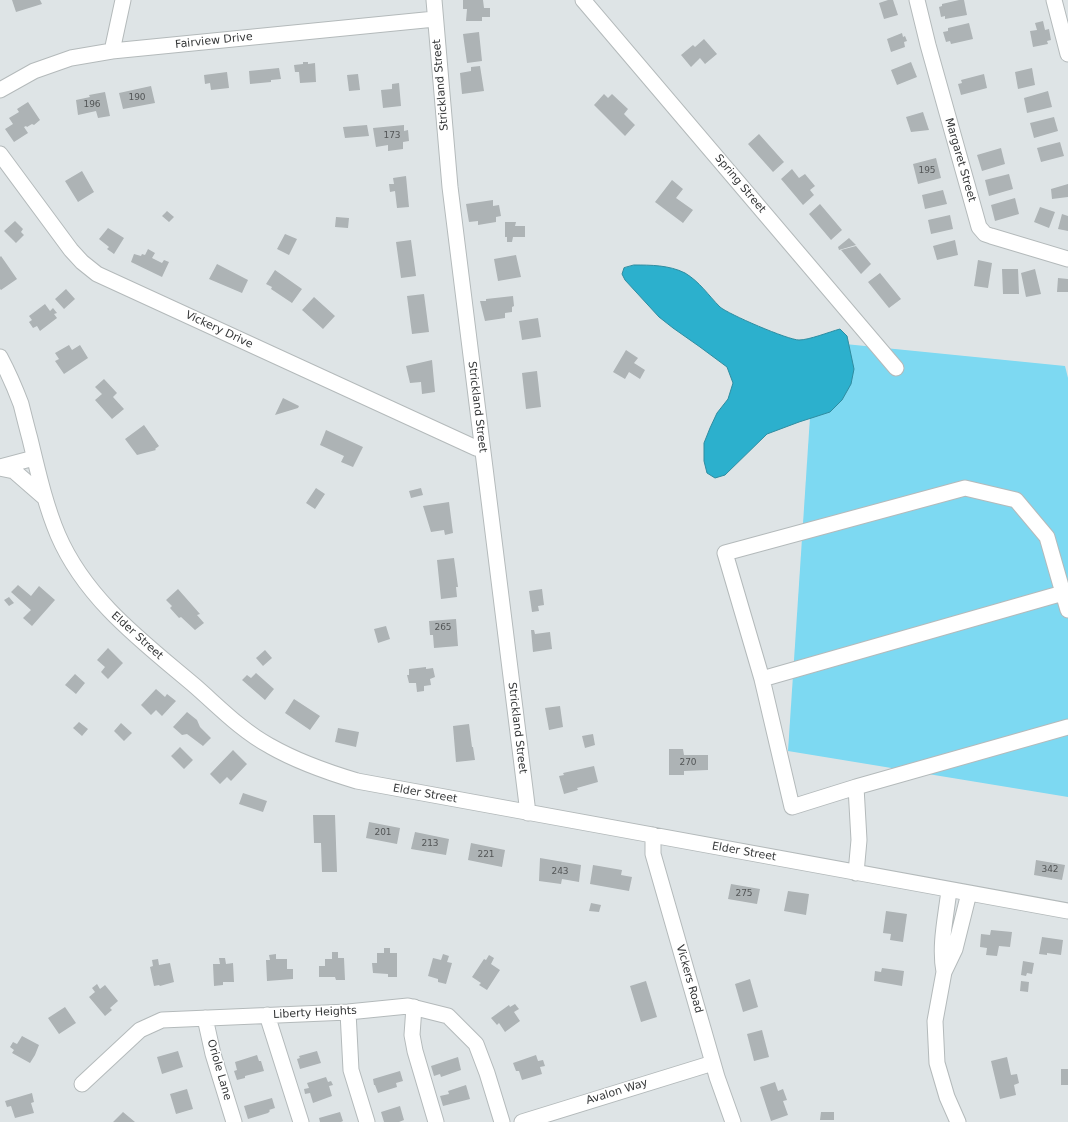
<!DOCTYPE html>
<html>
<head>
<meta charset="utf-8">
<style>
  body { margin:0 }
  canvas { display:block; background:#dee4e6 }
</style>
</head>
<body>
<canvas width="1068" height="1122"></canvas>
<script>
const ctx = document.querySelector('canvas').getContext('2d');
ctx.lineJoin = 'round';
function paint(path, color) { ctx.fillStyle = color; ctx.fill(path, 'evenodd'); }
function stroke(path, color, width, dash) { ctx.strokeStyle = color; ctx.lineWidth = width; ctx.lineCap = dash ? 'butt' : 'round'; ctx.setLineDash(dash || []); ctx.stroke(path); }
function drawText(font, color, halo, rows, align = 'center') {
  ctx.font = font + ' "DejaVu Sans",sans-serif'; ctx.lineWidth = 3; ctx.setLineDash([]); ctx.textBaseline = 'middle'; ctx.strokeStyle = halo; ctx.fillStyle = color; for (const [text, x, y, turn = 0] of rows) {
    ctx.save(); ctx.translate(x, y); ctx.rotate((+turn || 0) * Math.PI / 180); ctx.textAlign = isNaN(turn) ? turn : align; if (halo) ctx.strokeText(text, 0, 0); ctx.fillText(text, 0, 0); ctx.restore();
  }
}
paint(new Path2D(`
  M815,341L1065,366L1068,378V797L788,751Z`), '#7dd9f2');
const water = new Path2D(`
  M634,265C651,265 669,265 685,273C700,282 708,295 720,307C728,314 788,340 799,340C809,340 829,332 840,329L847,336L854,369L851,384L842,400L830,412L799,422L767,434L725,475L715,478L707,473L704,461V443L710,428L717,413L728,399L733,383L727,367L700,347L673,328L659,317L625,280L622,274L624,268Z`);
paint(water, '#2cb0cd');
stroke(water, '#2f8ca0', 1);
paint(new Path2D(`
  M12,0H40L42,4L16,12Z
  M463,0H483L484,8H490V17H482V21H466L467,9H463Z
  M888,0H893L898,15L884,19L879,3Z
  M959,0H964L967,15L945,19V16L941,17L939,7L942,6V4Z
  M1043,21L1045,30L1049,29L1051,40L1047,41L1048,44L1033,47L1030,31L1037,30L1035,23Z
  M969,23L973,39L951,44L950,41L946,42L943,32L948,31V28Z
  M479,32L482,61L467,63L463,34Z
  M902,33L903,37L905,36L907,41L904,42L905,47L891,52L887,39Z
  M704,39L717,54L705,64L700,58L691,67L681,55L693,45L695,47Z
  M303,62H308V64L315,63L316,82L300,83L299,72H295L294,65L303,64Z
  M911,62L917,77L897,85L891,70Z
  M480,66L484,91L462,94L460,73L471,71V67Z
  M279,68L281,79L271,80V82L250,84L249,71Z
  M1032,68L1035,85L1018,89L1015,72Z
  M227,72L229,88L211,90L210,83L205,84L204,75Z
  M358,74L360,90L349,91L347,75Z
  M984,74L987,88L961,95L958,84L962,83L961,80Z
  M399,83L401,106L383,108L381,90L392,89V84Z
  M151,86L155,103L123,109L119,93Z
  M1048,91L1052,107L1027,113L1024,98Z
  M105,92L110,116L98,118L96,111L78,115L76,100L90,97L89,95Z
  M604,94L608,98L612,94L628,109L624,114L635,125L625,136L594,105Z
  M28,102L40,120L34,125L32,124L27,127L26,126L24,127L28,133L14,142L5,129L13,124L9,118L19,112L17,109Z
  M923,112L929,130L911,132L906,117Z
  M1054,117L1058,131L1034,138L1030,123Z
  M367,125L369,136L345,138L343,127Z
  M404,125V131L408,130L409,141L403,142V149L388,151V145L376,147L373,128Z
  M759,134L784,162L773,172L748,144Z
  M1060,142L1064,156L1041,162L1037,148Z
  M1001,148L1005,164L982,171L977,155Z
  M936,158L941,178L918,184L913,164Z
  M792,169L799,178L805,174L815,186L810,190L814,195L803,205L781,179Z
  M82,171L94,192L78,202L65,181Z
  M1009,174L1013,189L989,196L985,180Z
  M406,176L409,207L397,208L395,191L390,192L389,184H394L393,178Z
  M672,180L683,189L676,198L693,210L683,223L655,202Z
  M1068,184V197L1052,199L1051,189Z
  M943,190L947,204L925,209L922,195Z
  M1015,198L1019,214L995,221L991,205Z
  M493,200V206L499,205L501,216L496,217V222L478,225V221L469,222L466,204Z
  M820,204L842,230L831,240L809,214Z
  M1040,207L1055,212L1049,228L1034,222Z
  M167,211L174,217L169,222L162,216Z
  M1062,214L1068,216V231L1058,229Z
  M950,215L953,229L931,234L928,220Z
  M336,217L349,218L348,228L335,227Z
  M15,221L23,229L21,232L24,235L16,243L4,231Z
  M505,222H516L515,226H525V237H513L512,242H507V237H505Z
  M108,228L124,238L114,254L107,249L109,247L99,239Z
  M285,234L297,239L289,255L277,249Z
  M849,238L856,245L839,250L838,247Z
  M411,240L416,276L401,278L396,242Z
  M955,240L958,255L937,260L933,246Z
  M856,246L871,264L861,274L841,250Z
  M148,249L155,253L152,258L162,263L164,260L169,262L162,277L131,262L134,254L141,256L142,254L145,255Z
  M516,255L521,277L498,281L494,259Z
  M1,256L17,279L1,290L0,289V257Z
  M978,260L992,263L988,288L974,286Z
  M217,264L248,280L242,293L209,279Z
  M1002,269H1018L1019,294H1003Z
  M1035,269L1041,294L1026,297L1021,273Z
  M275,270L302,289L292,303L271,289L272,287L266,284Z
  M880,273L901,299L889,308L868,282Z
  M1058,278L1068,279V292H1057Z
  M66,289L75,299L64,309L55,299Z
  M424,294L429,332L412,334L407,296Z
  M513,296L514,306L512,307V312L505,313V318L485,321L480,301H486V299Z
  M314,297L335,316L323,329L302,310Z
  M45,304L50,311L53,308L57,313L54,314L57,318L40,331L37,326L33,328L29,322L32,320L29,316Z
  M538,318L541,337L522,340L519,321Z
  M69,345L72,350L80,345L88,358L64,374L55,361L59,359L55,353Z
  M626,350L638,358L634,363L645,370L640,379L629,372L625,379L613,372Z
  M432,360L435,392L422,394L421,382L410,383L406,366Z
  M537,371L541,407L526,409L522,373Z
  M104,379L117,393L113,397L124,409L112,419L95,400L102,394L95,387Z
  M283,398L299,406L298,408L275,415Z
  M144,425L159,446L155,449L156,450L137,455L125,439Z
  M326,430L363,447L353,467L341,462L344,456L320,445Z
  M316,488L325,494L315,509L306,503Z
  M421,488L423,495L411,498L409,491Z
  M449,502L453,533L445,535L444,530L431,532L423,506Z
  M454,558L458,587H456L457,597L441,599L437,560Z
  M18,585L31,596L39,586L55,600L32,626L23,618L31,610L11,592Z
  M178,589L200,614L197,615L204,623L195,630L181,617L179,618L170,608L172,606L166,600Z
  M542,589L544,605L538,606L539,611L532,612L529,591Z
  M9,597L14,603L9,606L4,600Z
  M456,619L458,646L434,648L433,635H430L429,621Z
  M386,626L390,639L378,643L374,629Z
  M531,630H534L535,634L550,632L552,649L533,652Z
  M108,648L123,663L108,679L101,672L105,667L97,660Z
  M265,650L272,658L263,666L256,658Z
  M426,667V669L433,668L435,677L430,679L431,685L424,686V691L417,692L416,683H409L407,675H409V669Z
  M256,673L274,689L265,700L242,680L247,675L251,678Z
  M75,674L85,683L76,694L65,685Z
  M156,689L165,697L167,694L176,701L162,716L156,710L151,715L141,705Z
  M294,699L320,716L310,730L285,713Z
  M560,706L563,727L549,730L545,708Z
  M187,712L197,720L200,727L211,738L203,746L187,734L182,735L173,727Z
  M79,722L88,729L82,736L73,728Z
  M121,723L132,733L124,741L114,731Z
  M469,724L472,747H473L475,760L456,762L453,726Z
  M338,728L359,732L356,747L335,742Z
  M593,734L595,745L585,748L582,736Z
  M180,747L193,760L184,769L171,756Z
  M669,749H683L684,755H708V770L684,771V775H669Z
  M233,750L247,764L231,781L227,777L220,784L210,774Z
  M594,766L598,782L577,788L578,790L564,794L559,776L564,775L563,773Z
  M243,793L267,801L263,812L239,804Z
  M313,815H335L337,872H322L321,843H314Z
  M369,822L400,828L397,844L366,838Z
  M415,832L449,839L446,855L411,849Z
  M471,843L505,850L502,867L468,860Z
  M540,858L581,865L579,882L562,879L561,884L539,881Z
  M1036,860L1065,865L1062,880L1034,875Z
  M593,865L622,870L621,875L632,877L629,891L590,884Z
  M731,884L760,889L757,904L728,899Z
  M788,891L809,894L806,915L784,911Z
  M591,903L601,905L599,912L589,911Z
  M886,911L907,914L903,942L890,940L891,934L883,933Z
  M991,930L1012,932L1010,947L999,946L997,956L986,955L987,948L980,947L981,934L990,935Z
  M1042,937L1063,940L1061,955L1047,953V955L1039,954Z
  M384,948H390V953H397V977H388V974L373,973L372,963H377V953H384Z
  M332,952H338V958H344L345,980H336L335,977H319V966H325V959H332Z
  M276,954V959H287V969H293V979L267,981L266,960H270L269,955Z
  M443,954L449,956L447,962L452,963L446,984L438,982V979L428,976L433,958L441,960Z
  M489,955L494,958L491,964L500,970L487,990L479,985L481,983L472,977L484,959L486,960Z
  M219,958H225L226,964L233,963L234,982H223V985L214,986L213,964H220Z
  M158,959L159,965L170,963L174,982L160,986L159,985L154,986L150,967L153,966L152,960Z
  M1023,961L1034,963L1032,974L1027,973L1026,976L1021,975Z
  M882,968L904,971L902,986L874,981L875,971L881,972Z
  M750,979L758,1007L743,1012L735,984Z
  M646,981L657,1017L641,1022L630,986Z
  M1021,981L1029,982L1028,992L1020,991Z
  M97,984L100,989L105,985L118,1001L110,1008L112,1010L105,1016L89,997L95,992L92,988Z
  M515,1004L519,1009L514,1012L520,1021L505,1032L499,1023L497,1025L491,1018L509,1005L510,1007Z
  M65,1007L76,1023L59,1034L48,1018Z
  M762,1030L769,1057L754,1061L747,1034Z
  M22,1036L39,1045L35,1055L30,1063L12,1053L14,1050L10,1047L13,1042L17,1044Z
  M178,1051L183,1067L162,1074L157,1057Z
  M317,1051L321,1063L300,1069L297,1059L300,1058L299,1056Z
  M257,1055L259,1061H261L264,1071L245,1076V1078L237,1080L234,1071L237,1070L235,1062Z
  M536,1055L538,1061L543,1060L545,1066L540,1067L542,1074L522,1080L519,1071H516L513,1063Z
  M458,1057L461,1070L441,1077L440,1074L434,1076L431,1066Z
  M1007,1057L1011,1075L1017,1074L1019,1083L1014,1085L1016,1095L1000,1099L991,1061Z
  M1061,1069H1068V1085H1061Z
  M400,1071L403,1081L396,1083L397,1087L378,1093L375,1085H374L373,1079Z
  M326,1077L328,1082L331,1081L333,1085L329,1086L332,1096L313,1103L310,1093L305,1094L304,1089L309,1088L307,1083Z
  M775,1082L778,1091L783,1089L787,1100L783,1101L788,1115L771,1121L760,1087Z
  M466,1085L470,1099L443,1106L440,1096L449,1094L448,1091Z
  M187,1089L193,1109L176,1114L170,1094Z
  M32,1093L34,1102L31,1103L34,1113L15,1118L11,1106L7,1107L5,1101Z
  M272,1098L275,1108L269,1110L270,1111L268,1113L248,1119L244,1106Z
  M400,1106L404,1120L399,1122H384L381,1112Z
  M123,1112L135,1122H113Z
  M340,1112L343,1121L341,1122H320L319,1118Z
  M821,1112H834V1120H820Z`), '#adb3b5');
const minor = new Path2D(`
  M434,0L450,187L528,813
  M583,0L896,368
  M917,0L928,45L979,227L985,234L991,236L1068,259
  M1054,0L1068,54
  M112,51L123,0
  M0,90L34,71L71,58L112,51L435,19
  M0,154L71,250L82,262L97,274L476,448L482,449
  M0,357C8,372 15,388 21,404C24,416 27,428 30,439C38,472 45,504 58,535C86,600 143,642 195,686C219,707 242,731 270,746C298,762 327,772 357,781L1068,911
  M0,467L34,458
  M0,468L14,471L45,498
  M1068,610L1063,593L762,679L792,807L856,787L1068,727
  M762,679L725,553L965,488L1016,500L1047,537L1063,593
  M653,835V854L717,1077L733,1122
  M856,873L859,840L856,787
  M944,972C939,945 946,917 949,890
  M414,1007L412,1035L415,1051L436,1122
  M348,1012L351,1070L367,1122
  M267,1015L301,1122
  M205,1018L213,1054L234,1122
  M82,1084L140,1030L162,1020L348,1012L408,1006L448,1016L476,1044L487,1073L502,1122
  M522,1122L713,1063
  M958,1122L947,1097L937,1063L935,1021L944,972L955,949L969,893`);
stroke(minor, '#b4babb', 17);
stroke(minor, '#fff', 15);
drawText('9px', '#535657', null, [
  ["190",137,98],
  ["196",92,105],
  ["173",392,136],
  ["195",927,171],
  ["265",443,628],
  ["270",688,763],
  ["201",383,833],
  ["213",430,844],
  ["221",486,855],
  ["342",1050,870],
  ["243",560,872],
  ["275",744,894]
]);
drawText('11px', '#353738', '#fff', [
  ["Fairview Drive",214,41,-6],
  ["Strickland Street",441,85,-95],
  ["Margaret Street",960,160,74],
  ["Spring Street",740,184,50],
  ["Vickery Drive",219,330,25],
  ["Strickland Street",477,407,83],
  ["Elder Street",137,636,42],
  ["Strickland Street",517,728,83],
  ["Elder Street",425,794,10],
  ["Elder Street",744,852,10],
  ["Vickers Road",689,979,74],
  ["Liberty Heights",315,1013,-3],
  ["Oriole Lane",219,1070,74],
  ["Avalon Way",617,1092,-17]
]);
</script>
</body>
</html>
